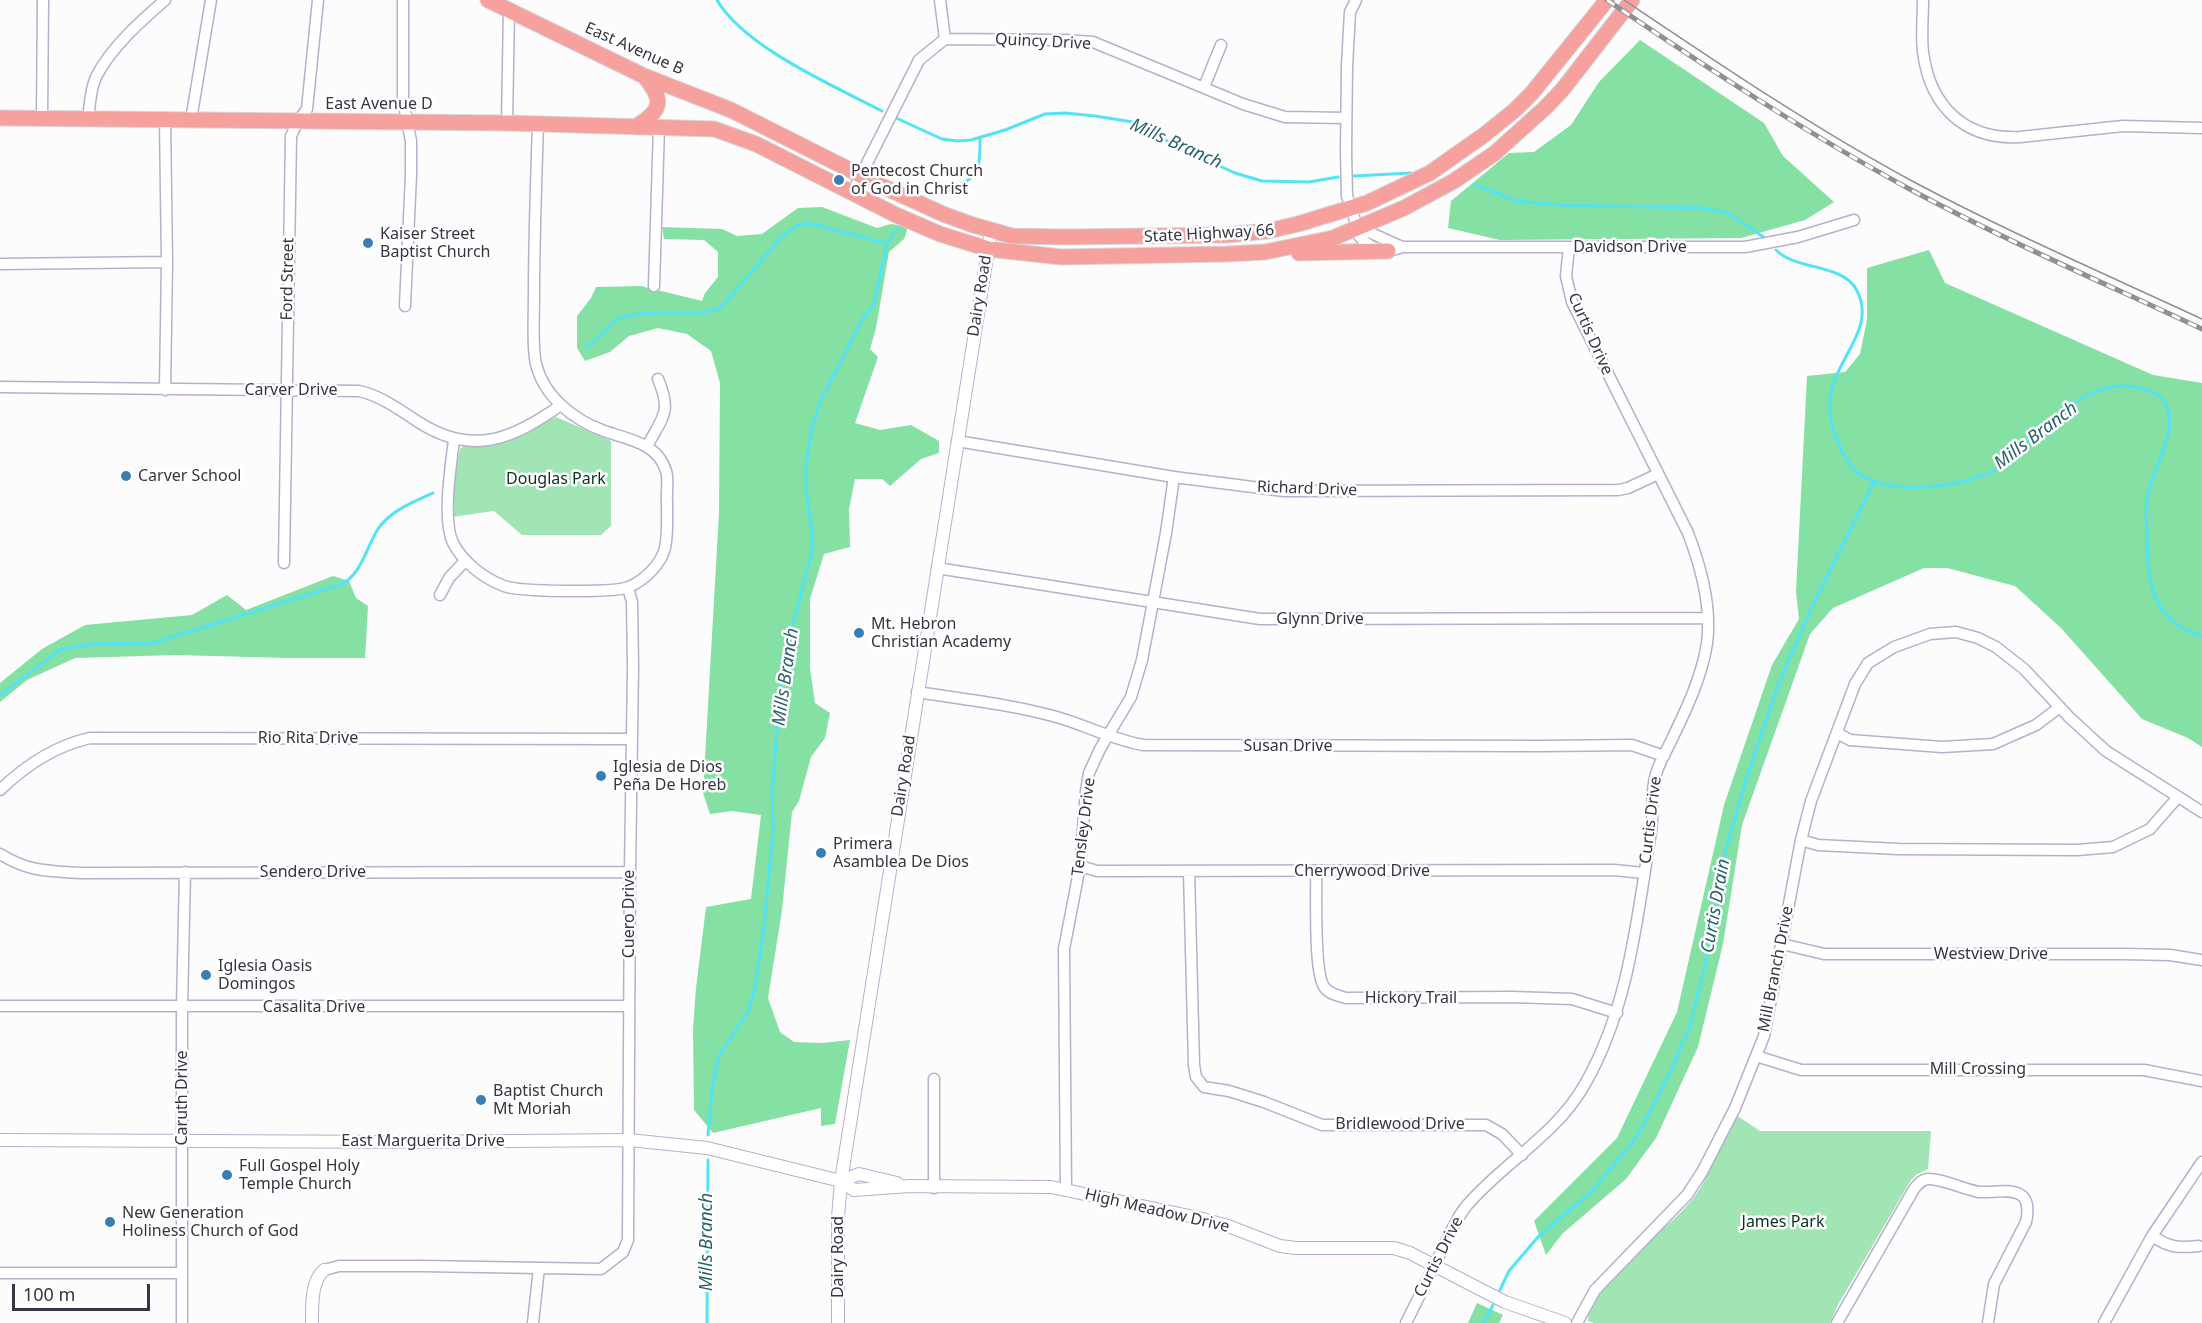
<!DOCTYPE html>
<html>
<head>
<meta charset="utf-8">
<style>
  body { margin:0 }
  #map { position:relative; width:2202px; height:1323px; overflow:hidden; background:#fcfcfc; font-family:"Noto Sans",sans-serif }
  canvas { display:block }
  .scale { position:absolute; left:12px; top:1284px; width:138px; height:27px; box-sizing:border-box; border:3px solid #373541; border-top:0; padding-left:8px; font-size:18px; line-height:21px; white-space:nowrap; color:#373541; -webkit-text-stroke:4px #fff; paint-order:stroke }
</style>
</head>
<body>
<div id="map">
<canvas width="2202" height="1323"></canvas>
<div class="scale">100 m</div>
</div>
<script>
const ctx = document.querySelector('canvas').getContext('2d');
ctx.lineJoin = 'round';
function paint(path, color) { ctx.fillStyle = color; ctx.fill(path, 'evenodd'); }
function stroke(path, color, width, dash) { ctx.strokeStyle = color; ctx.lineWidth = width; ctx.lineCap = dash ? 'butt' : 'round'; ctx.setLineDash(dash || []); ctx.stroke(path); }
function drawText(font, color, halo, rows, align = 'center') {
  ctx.font = font + ' "Noto Sans",sans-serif'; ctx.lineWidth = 5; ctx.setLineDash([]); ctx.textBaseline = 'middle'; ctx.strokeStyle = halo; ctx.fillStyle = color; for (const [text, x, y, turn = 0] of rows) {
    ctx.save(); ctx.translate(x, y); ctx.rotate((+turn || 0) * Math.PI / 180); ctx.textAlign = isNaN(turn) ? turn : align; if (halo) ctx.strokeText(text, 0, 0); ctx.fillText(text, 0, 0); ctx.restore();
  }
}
paint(new Path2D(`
  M556,417L611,441V526L601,535H522L494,511L452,517L455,475L460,449L465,445L478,446L493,443L521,435Z
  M1736,1115L1760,1131H1931L1928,1169L1916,1175L1911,1180L1839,1303L1830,1323H1594L1588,1321C1593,1271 1670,1234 1697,1193C1702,1186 1706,1177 1710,1169C1718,1151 1727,1133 1736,1115Z`), '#a1e5b5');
paint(new Path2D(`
  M1640,40L1764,123L1783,156L1834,202L1805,220L1741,238L1500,240L1448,228L1451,201L1509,153L1534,152L1571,125L1599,82Z
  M822,207L877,228L891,224L908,227L904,239L889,252L876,328L870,349L878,357L855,423L880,430L911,425L939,441V453L921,459L890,486L882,479H855L849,509L850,547L824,554L810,599V668L815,703L830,713L825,738L811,757L799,801L792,812L782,910L768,998L780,1032L794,1042L822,1043L850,1040L835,1124L821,1126V1108L713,1133L694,1110L693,1029L696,988L706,907L751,899L761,815L732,811L710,814L703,793L719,513L720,383L711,351L687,334L658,328L629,336L610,352L585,361L577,348V316L591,298L596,287L641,286L702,301L705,293L718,277V252L704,240L664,239L662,227L722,229L737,236L762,234L798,208Z
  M1929,250L1945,283L2153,375L2202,383V747L2188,738L2142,719L2061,628L2015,586L1947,568H1924L1833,608L1810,634L1742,825L1723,944L1698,1047L1656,1138L1626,1179L1562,1234L1546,1255L1534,1221L1617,1138L1677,1012L1724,805L1772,665L1799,619L1796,592L1807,376L1845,372L1860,354L1867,320V268Z
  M333,576L349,581L356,598L368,606L365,658H287L176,655L75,658L27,680L0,702V683L42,649L85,625L192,615L227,595L246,610Z
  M1477,1303L1503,1315L1499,1323H1468Z`), '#84e0a3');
stroke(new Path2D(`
  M717,0C744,47 834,86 882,111
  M896,118L942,139L957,141L971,140L1005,130L1045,114L1065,113L1095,116L1133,122L1182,149L1235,173L1262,181L1309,182L1338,177
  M1353,176L1411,173
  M1475,185L1517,201L1559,205L1702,208L1728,213L1765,238
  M932,195C939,191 947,190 955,187C982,177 980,162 980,137
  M1776,250C1797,271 1841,263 1856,289C1876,324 1843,352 1833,385C1827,403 1830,425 1838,442C1842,452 1849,465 1857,472C1887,498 1969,487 2000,467C2008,461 2016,452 2023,445C2052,418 2092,379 2135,387C2145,389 2158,392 2163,400C2183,426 2151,470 2147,499C2145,511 2147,523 2147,535C2147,581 2151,621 2202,636
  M586,348L619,318L642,313H702L721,308L781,237L796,226L809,223L887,244
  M0,695L60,650L90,644L153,643L342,584C362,573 366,548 378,529C390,511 413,502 433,493
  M708,1135L712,1090L719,1055L748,1012L755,988L764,926L773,831L772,795L779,703L787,649L812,551V530L806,490V464L811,433L819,404L861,321L874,304L887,244L897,229
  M1500,1290L1509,1271L1538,1237L1592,1191L1636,1138L1671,1071L1690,1026L1711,941L1724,856L1746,780L1779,682L1814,603L1874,482
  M707,1323L708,1160
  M1484,1323L1493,1305`), '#52e4f6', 3);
const minor = new Path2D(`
  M403,0V100L411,141V174L405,306
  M940,0L945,39
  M1356,0L1350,12L1347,66L1346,151L1347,196L1355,220L1360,228L1359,236C1371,250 1385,254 1402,247H1745L1798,237L1854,220
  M1923,0C1923,17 1921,35 1923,52C1930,106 1964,140 2020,137L2123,126L2202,128
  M1204,87L1221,45
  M42,118L43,0
  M88,119C90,105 90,90 96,77C111,47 141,21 165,0
  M191,120L211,0
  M507,123L509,10
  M852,193L919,60L945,39L1065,40L1093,42L1243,104L1285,117L1346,118
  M1360,228L1402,247
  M0,264L167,262
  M654,286L659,127
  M0,387L359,391C382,396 401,411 420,423C474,457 514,438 561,405
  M165,390L167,262L165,120
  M454,440C451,465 442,520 453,543C463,562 483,578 504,586C520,592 614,593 629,587C645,580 661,564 665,548C668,534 667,517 667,502C666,493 669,480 666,471C658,443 627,439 604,431C574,420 544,397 536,364C532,347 534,315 534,296C534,239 536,182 538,125
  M957,441L1174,477L1284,491L1618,490L1628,488L1658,474
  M647,446C663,417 672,412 658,379
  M284,563L291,136L298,121L307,109L318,0
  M937,568L1260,619L1707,618
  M440,595L449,578L465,561
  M917,692C962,699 1009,704 1053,716C1084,724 1112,740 1144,745L1542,746L1632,745L1664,756
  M1837,733L1850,740L1942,747L1993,744L2036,725L2060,707
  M0,790C26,765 54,746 90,738L631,739
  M1801,840L1818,845L1898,849L2077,850L2113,847L2150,829L2178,797
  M0,854C29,872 47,871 81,873L630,872
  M1080,866L1097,871L1614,870L1644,873
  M1189,871L1194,1065L1196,1077L1204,1087L1229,1091L1264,1102L1322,1125H1486L1502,1134L1522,1155
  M1316,871C1317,892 1313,975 1325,988C1330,994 1338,996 1346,998L1512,997L1572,999L1617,1013
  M1782,944L1824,954H2124L2170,955L2202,960
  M0,1006H629
  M1756,1056L1801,1070H2144L2202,1081
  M934,1079V1188
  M1066,1190L1064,949L1080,866L1086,791L1089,773L1100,749L1131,697L1142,660L1166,533L1174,477
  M2152,1236C2170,1248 2178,1248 2199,1246
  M324,1270L339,1266H422L601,1269L623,1252L628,1240L630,872L633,667L632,602L628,588
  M0,1273H182
  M182,1323V1007L185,872
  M533,1323L539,1268
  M1406,1323C1418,1299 1430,1274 1442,1250C1450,1234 1457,1216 1469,1203C1506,1161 1557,1134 1585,1084C1629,1007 1637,918 1651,832C1654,813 1650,793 1656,774C1659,763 1666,752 1671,741C1686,710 1702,677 1707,643C1712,606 1701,567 1688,533L1572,302L1566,276L1569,247
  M1577,1323L1595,1290L1687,1195L1702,1172L1735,1108L1764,1036L1801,840L1811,801L1855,684L1868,663L1894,647L1930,634L1956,632L1978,638L1996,647L2024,669L2069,717L2106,751L2202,812
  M1837,1323L1914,1189C1918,1184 1922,1179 1929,1179C1943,1179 1963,1189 1979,1192C1991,1193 2010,1188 2021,1195C2029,1200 2028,1214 2026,1222L1994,1284L1988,1323
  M2104,1323L2152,1236L2202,1162`);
const tertiary = new Path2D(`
  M0,1140L403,1142L629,1140L707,1148L841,1181L854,1190L910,1186L1051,1187L1199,1218L1228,1226L1280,1246L1296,1248H1394L1410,1253L1505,1302L1565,1323
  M841,1181L859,1174L897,1183
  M312,1323C312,1306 311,1281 324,1270
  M838,1323V1217L841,1181L991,231`);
const primary = new Path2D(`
  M488,0L644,76L731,110L886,188L943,214L973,225L1012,236L1065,237L1227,235L1268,231L1298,224L1367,203L1430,173L1484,135L1515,110L1532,93L1607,0
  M0,118L507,123L714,129L756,144L896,215L940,234L988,249L1061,257L1227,254L1265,252L1333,238L1404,208L1454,181L1495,153L1546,107L1563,89L1632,0
  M635,127C663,110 664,100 644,76
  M1299,253L1388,251`);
stroke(minor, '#b5b0cd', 13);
stroke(tertiary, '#b5b0cd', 14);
stroke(primary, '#d7d7d9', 17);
stroke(minor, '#fff', 10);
stroke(tertiary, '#fff', 12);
stroke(primary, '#f7a19e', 15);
stroke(new Path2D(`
  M1624,0C1718,63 1812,127 1912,181C2006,231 2105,274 2202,319`), '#908f95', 1.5);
const rail = new Path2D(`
  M1607,0C1707,68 1808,134 1915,192C2009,242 2106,284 2202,329`);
stroke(rail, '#908f95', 5);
stroke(rail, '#fff', 3, [9]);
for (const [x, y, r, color] of [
  [839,180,6,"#377fb3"],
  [368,243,6,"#377fb3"],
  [126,476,6,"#377fb3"],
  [859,633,6,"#377fb3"],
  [601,776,6,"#377fb3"],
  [821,853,6,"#377fb3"],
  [206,975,6,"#377fb3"],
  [481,1100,6,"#377fb3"],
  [227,1175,6,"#377fb3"],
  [110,1222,6,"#377fb3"]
]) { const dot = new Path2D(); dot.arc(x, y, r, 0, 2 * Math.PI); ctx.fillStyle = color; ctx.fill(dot); stroke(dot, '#fff', 2); }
drawText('16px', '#373541', '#fff', [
  ["Quincy Drive",1043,42,3],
  ["East Avenue B",634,49,24],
  ["East Avenue D",379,104],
  ["State Highway 66",1209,234,-3],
  ["Davidson Drive",1630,247],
  ["Ford Street",288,279,-89],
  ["Dairy Road",980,296,-81],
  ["Curtis Drive",1590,334,66],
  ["Carver Drive",291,390],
  ["Richard Drive",1307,489,2],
  ["Glynn Drive",1320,619],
  ["Rio Rita Drive",308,738],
  ["Susan Drive",1288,746],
  ["Dairy Road",904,776,-81],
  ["Curtis Drive",1651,820,-83],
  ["Tensley Drive",1084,827,-83],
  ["Cherrywood Drive",1362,871],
  ["Sendero Drive",313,872],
  ["Cuero Drive",629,914,-90],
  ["Westview Drive",1991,954],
  ["Mill Branch Drive",1776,969,-79],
  ["Hickory Trail",1411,998],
  ["Casalita Drive",314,1007],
  ["Mill Crossing",1978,1069],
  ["Caruth Drive",182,1098,-90],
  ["Bridlewood Drive",1400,1124],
  ["East Marguerita Drive",423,1141],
  ["High Meadow Drive",1157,1211,13],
  ["Dairy Road",838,1257,-90],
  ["Curtis Drive",1439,1257,-63]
]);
drawText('16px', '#373541', '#fff', [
  ["Pentecost Church",851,171],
  ["of God in Christ",851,189],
  ["Kaiser Street",380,234],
  ["Baptist Church",380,252],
  ["Carver School",138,476],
  ["Mt. Hebron",871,624],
  ["Christian Academy",871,642],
  ["Iglesia de Dios",613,767],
  ["Peña De Horeb",613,785],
  ["Primera",833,844],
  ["Asamblea De Dios",833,862],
  ["Iglesia Oasis",218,966],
  ["Domingos",218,984],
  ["Baptist Church",493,1091],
  ["Mt Moriah",493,1109],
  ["Full Gospel Holy",239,1166],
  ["Temple Church",239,1184],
  ["New Generation",122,1213],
  ["Holiness Church of God",122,1231]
], 'left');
drawText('16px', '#0a321a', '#fff', [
  ["Douglas Park",556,479],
  ["James Park",1783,1222]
]);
drawText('italic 18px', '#266169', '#fff', [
  ["Mills Branch",1176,144,24],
  ["Mills Branch",2036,436,-37],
  ["Mills Branch",786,677,-82],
  ["Curtis Drain",1716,906,-80],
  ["Mills Branch",707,1242,-90]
]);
</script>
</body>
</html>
